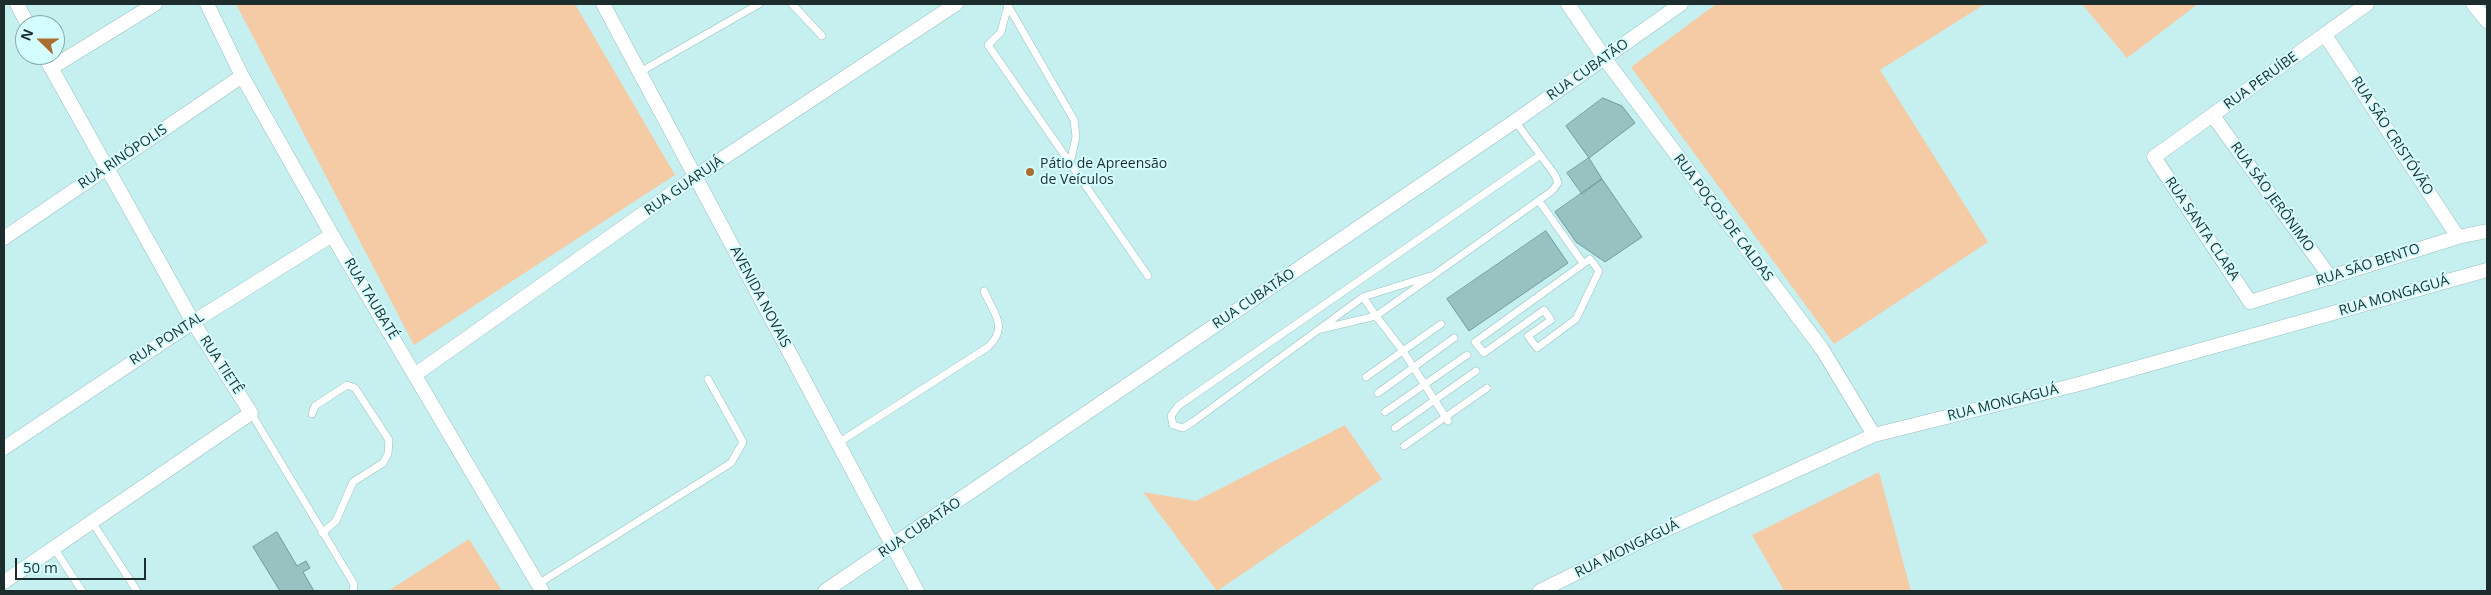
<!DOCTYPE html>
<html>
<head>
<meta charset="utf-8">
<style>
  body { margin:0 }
  #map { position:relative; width:2491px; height:595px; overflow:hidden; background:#c6f0f0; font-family:"Open Sans",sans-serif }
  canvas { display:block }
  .frame { position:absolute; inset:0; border:5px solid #1d2d2d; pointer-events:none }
  .north { position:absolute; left:15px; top:15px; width:50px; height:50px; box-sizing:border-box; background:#d3fdfe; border:1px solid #8aaaaa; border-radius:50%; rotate:292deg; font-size:14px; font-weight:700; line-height:20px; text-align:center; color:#1d2d2d }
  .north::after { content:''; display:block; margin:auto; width:18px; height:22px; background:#aa6e31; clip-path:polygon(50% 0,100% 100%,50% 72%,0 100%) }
  .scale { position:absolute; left:15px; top:558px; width:131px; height:22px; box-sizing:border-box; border:2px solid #1d2d2d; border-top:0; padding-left:6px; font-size:15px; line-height:18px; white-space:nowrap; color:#1d2d2d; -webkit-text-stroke:4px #d3fdfe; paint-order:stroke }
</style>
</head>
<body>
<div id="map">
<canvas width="2491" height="595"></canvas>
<div class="frame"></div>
<div class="north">N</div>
<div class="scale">50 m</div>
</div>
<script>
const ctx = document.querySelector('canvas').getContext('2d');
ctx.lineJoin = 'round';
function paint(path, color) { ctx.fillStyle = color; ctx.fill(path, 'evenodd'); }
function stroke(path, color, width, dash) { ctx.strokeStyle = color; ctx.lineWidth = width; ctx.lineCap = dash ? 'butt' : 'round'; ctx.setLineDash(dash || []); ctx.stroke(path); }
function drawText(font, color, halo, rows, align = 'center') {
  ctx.font = font + ' "Open Sans",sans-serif'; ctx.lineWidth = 4; ctx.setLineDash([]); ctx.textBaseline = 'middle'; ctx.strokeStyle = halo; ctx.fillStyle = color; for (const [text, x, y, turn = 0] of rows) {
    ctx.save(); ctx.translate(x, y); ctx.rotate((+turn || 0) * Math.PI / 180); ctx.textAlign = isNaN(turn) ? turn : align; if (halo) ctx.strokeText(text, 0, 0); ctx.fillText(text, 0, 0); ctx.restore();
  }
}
paint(new Path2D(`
  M236,4H575L675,175L414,345Z
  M1716,4H1985L1880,70L1988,242L1834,344L1631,67Z
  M2082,4H2198L2127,58Z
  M1345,425L1382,479L1217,591L1143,492L1196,501Z
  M1879,472L1911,591H1784L1752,535Z
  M469,539L502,591H388Z`), '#f5cba6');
const building = new Path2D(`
  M1603,98L1622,106L1635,123L1589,158L1566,126Z
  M1589,158L1602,179L1582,194L1567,173Z
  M1602,179L1642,237L1605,262L1576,242L1555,212Z
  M1546,231L1568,263L1469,331L1447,299Z
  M277,532L297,566L306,561L310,568L303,572L314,591H280L253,547Z`);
paint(building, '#98c1c1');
stroke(building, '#739a9b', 1);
const lane = new Path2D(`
  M792,4L822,36
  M1007,4L1074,120L1076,137L1070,163L1148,276
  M1008,5L1001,32L988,45L1070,163
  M640,72L759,4
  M1539,201L1583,263
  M1590,259L1599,271L1576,319L1537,348L1528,336L1551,320L1544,310L1484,353L1475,342Z
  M1363,297L1194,421L1183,428L1173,425L1171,416L1178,406L1539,156
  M1321,329L1376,316L1363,297L1430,276
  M1366,377L1441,324
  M1378,393L1454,338
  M1385,412L1467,355
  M251,413L354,584L353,591
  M312,414L315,406L347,385L355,388L389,440L388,454L383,463L353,482L336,521L322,533
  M1448,421L1403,351L1376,316L1552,191L1558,183L1555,175L1515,121
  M1395,428L1476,371
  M838,443L988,347C1009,327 994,314 984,291
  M1404,446L1487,388
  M92,522L137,591
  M54,548L82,591
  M538,584L731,463L743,442L708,379`);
const street = new Path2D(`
  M17,4L28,25
  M207,4L242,76L332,235L542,591
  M603,4L917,591
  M1568,4L1605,59L1822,349L1874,435
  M2367,4L2154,157L2250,302L2458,237L2487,231
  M2473,4L2487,21
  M2325,35L2458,237
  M51,68L155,4
  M2213,116L2331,278
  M4,238L242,76
  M416,374L696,176L956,4
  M4,448L193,322L332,235
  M4,582L251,413L193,322L44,55
  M825,591L1515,121L1681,4
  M1540,591L1641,541L1874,435L2079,384L2487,270`);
stroke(lane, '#97bfc0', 8);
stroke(street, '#97bfc0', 15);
stroke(lane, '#fff', 7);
stroke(street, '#fff', 14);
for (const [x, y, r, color] of [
  [1030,172,5,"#aa6e31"]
]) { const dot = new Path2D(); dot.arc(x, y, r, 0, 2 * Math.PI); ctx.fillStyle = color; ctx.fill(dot); stroke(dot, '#d3fdfe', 2); }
drawText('14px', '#1d2d2d', '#d3fdfe', [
  ["RUA CUBATÃO",1588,70,-35],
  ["RUA PERUÍBE",2261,81,-36],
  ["RUA SÃO CRISTÓVÃO",2392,136,57],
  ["RUA RINÓPOLIS",123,157,-34],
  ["RUA GUARUJÁ",684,186,-35],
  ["RUA SÃO JERÔNIMO",2272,197,54],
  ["RUA POÇOS DE CALDAS",1723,218,53],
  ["RUA SANTA CLARA",2202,229,56],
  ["RUA SÃO BENTO",2368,265,-18],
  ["RUA MONGAGUÁ",2394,296,-16],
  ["AVENIDA NOVAIS",760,297,62],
  ["RUA TAUBATÉ",371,299,59],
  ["RUA CUBATÃO",1254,299,-34],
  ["RUA PONTAL",167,339,-33],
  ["RUA TIETÊ",221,365,57],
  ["RUA MONGAGUÁ",2003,403,-14],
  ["RUA CUBATÃO",920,528,-34],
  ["RUA MONGAGUÁ",1627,549,-26]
]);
drawText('14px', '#1d2d2d', '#d3fdfe', [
  ["Pátio de Apreensão",1040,164],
  ["de Veículos",1040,180]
], 'left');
</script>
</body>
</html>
